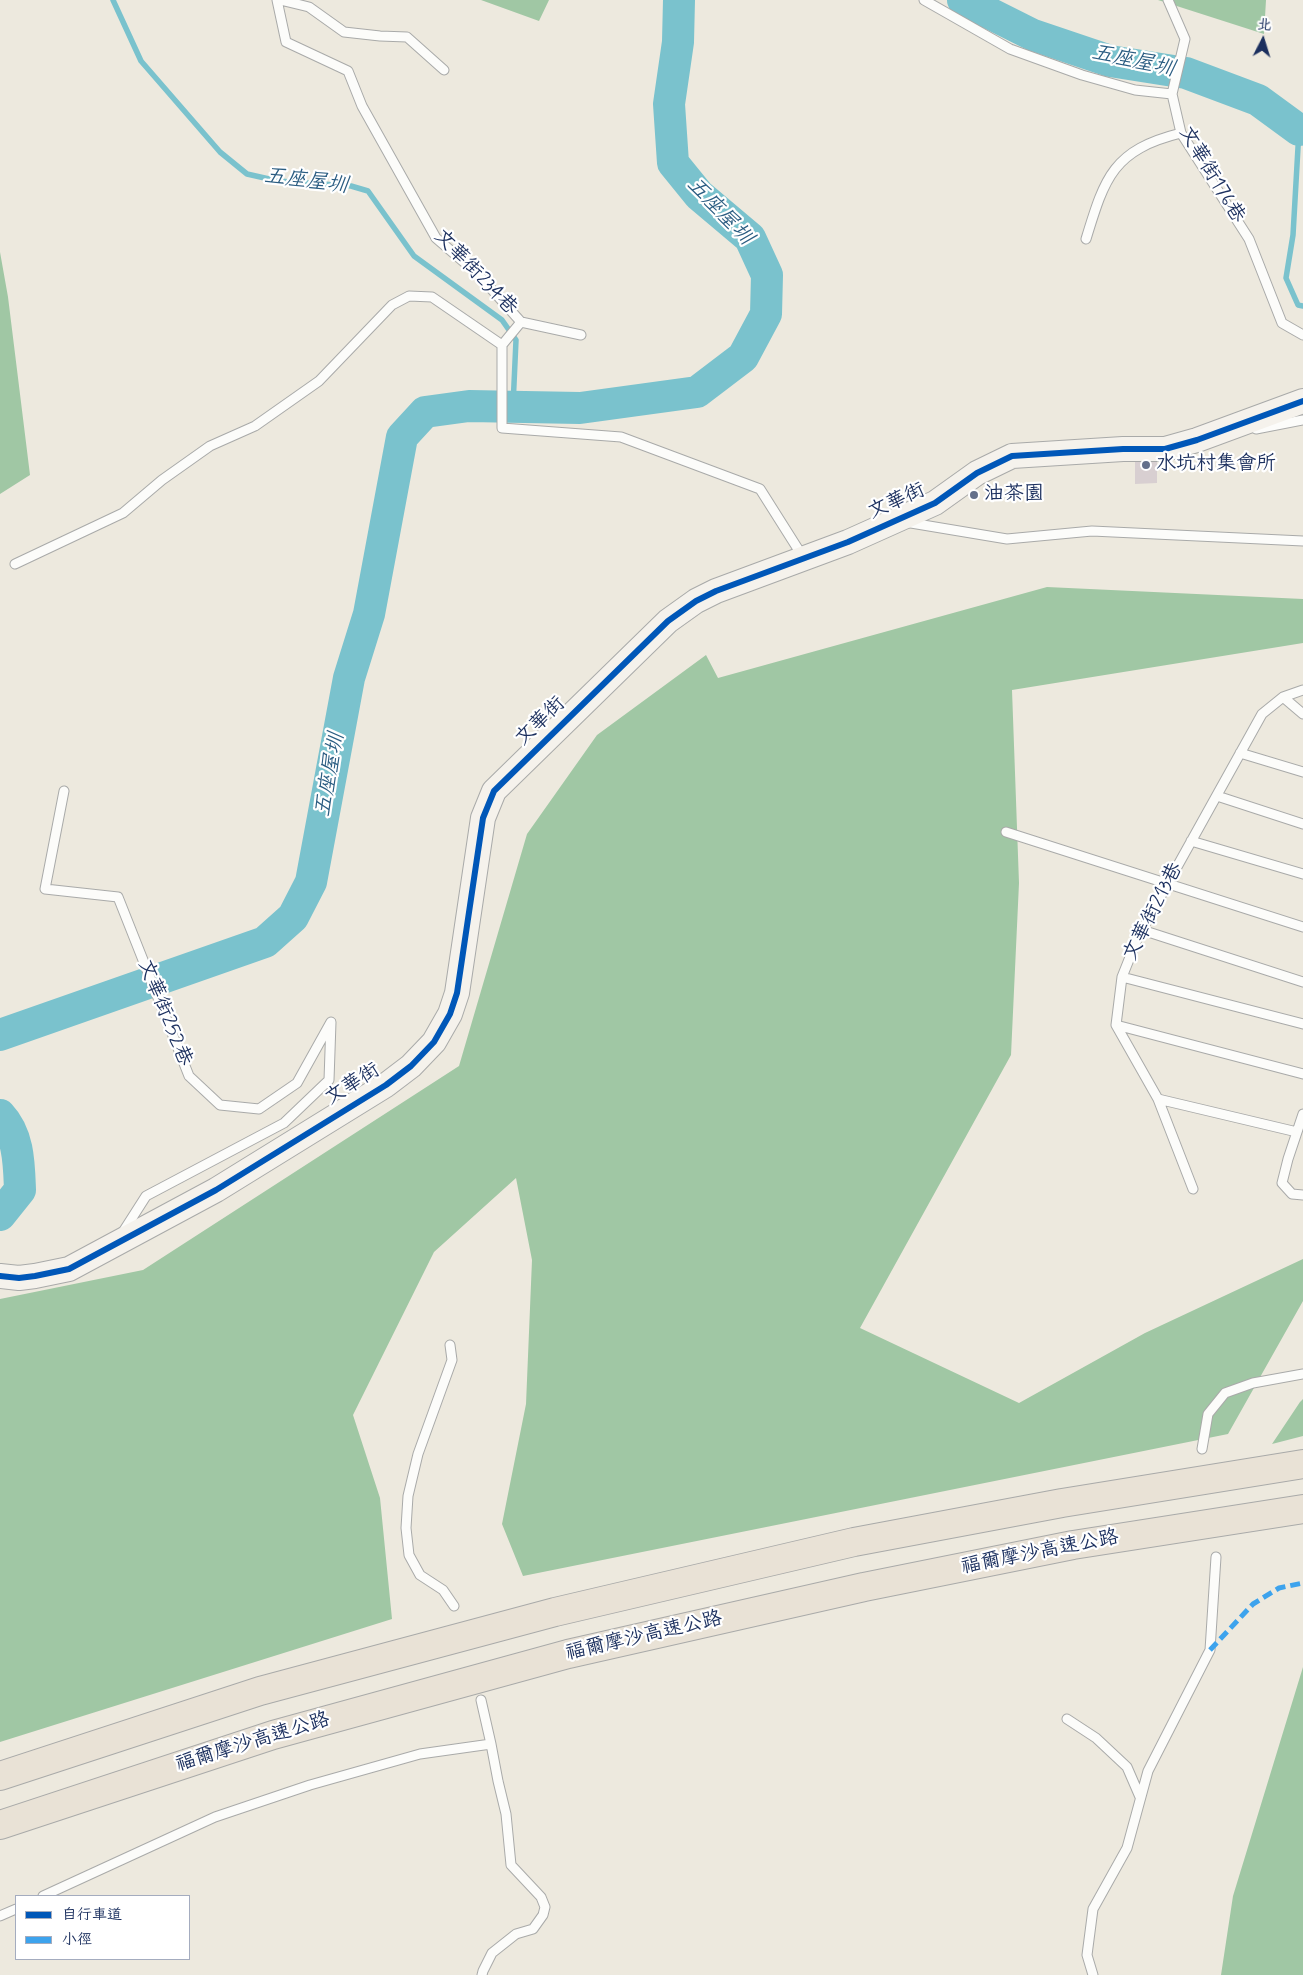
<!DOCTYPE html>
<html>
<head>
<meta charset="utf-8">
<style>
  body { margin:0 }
  #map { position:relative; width:1303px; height:1975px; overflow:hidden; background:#ede9de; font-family:Mynerve,"LXGW WenKai TC",sans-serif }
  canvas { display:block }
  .legend { position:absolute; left:15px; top:1895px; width:175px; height:65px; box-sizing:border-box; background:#fff; border:1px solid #a4acbf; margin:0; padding:6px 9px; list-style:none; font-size:15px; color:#1b2f5e }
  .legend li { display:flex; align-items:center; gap:10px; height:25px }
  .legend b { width:25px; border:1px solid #a4acbf }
  .north { position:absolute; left:1238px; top:15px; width:50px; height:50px; -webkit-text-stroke:4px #fff; paint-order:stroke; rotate:5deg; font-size:14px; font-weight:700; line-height:20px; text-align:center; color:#1b2f5e }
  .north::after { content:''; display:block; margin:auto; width:18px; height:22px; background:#1b2f5e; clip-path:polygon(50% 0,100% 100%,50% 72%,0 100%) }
</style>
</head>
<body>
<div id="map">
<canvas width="1303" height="1975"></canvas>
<ul class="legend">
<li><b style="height:6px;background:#0057b8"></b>自行車道</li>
<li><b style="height:6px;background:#3da3ed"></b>小徑</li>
</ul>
<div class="north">北</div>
</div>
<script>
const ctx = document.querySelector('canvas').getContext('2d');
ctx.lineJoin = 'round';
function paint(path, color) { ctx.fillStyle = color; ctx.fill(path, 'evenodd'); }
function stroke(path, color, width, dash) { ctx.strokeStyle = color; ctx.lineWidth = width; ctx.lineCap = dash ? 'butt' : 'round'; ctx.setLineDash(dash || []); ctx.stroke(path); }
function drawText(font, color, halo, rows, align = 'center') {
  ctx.font = font + ' Mynerve,"LXGW WenKai TC",sans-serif'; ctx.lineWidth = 4.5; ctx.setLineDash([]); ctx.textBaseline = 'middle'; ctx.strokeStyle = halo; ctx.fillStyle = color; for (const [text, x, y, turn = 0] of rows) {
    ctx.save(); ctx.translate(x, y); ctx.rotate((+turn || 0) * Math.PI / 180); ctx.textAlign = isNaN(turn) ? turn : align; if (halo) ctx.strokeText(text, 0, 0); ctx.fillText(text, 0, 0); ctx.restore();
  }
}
paint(new Path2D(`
  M481,0H549L539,21Z
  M1158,0H1266L1264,34Z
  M0,252L8,297L30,475L0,494Z
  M1047,587L1303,599V643L1012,690L1019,883L1011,1055L860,1328L1019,1403L1145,1333L1303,1259V1301L1228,1434L523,1576L502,1524L526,1404L532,1260L516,1178L434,1252L353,1415L380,1498L392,1619L0,1742V1299L143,1270L459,1066L527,834L597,735L706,655L718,678Z
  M1303,1399V1436L1272,1444L1300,1402Z
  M1303,1667V1975H1221L1233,1896Z`), '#a0c7a4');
stroke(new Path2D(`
  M113,0L141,61L220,152L247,174L278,181L351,186L368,191L414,256L502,320L516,340L513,406
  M1303,128L1299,130L1293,235L1286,278L1298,305L1303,306`), '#7ac2cd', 5.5);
stroke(new Path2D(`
  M963,0L1033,35L1110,61L1186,73L1258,100L1299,130
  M0,1035L265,942L293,917L311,882L349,678L369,614L402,437L425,412L469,406L580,408L697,392L743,357L766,314L767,275L750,238L699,195L673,163L669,104L678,42L679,0
  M0,1115C19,1135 19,1164 20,1190L0,1215`), '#7ac2cd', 32);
paint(new Path2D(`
  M1157,456V483L1135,484V457Z`), '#d8cfd1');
const lane = new Path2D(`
  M277,0L286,42L348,71L362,106L436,238L478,274L521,322L502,345V428L621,437L760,489L803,557
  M280,0L309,7L344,32L380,36L407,37L444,70
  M924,0L1010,49L1082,75L1135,90L1172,94
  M1168,0L1185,39L1172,94L1181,133L1249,239L1282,323L1303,335
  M1086,239C1105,177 1113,150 1181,133
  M521,322L581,335
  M1256,429L1303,420
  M905,522L1007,539L1092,531L1303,541
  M15,564L123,513L162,480L210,446L255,426L319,381L392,305L409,296L432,297L502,345
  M1283,697L1303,714
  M1240,753L1303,772
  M64,791L45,889L118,897L189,1076L220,1105L259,1109L297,1083L331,1022L329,1080L284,1123L146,1196L123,1232
  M1217,796L1303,824
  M1006,832L1303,927
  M1191,841L1303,874
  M1142,930L1303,982
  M1122,977L1303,1024
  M1116,1025L1303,1074
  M1158,1099L1297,1132
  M1303,1114L1288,1159L1282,1183L1292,1194L1303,1195
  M1193,1189L1158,1099L1116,1025L1122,977L1138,937L1262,714L1283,697L1303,690
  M450,1345L452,1360L418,1454L408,1496L406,1528L409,1555L420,1575L443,1590L454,1606
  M1202,1449L1208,1414L1225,1393L1253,1383L1303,1374
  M1067,1719L1096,1738L1127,1767L1140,1797
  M43,1896L215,1817L310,1785L420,1754L491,1744L481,1700
  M0,1916L16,1909
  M482,1975L483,1971L492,1953L516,1934L533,1929L543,1915L545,1907L541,1897L511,1865L506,1814L498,1781L491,1744
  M1093,1975L1087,1955L1093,1909L1127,1848L1148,1771L1210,1650L1216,1557`);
const secondary = new Path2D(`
  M0,1276L19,1278L35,1276L69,1269L216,1190L386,1085L411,1066L434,1042L450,1014L457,993L483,818L494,791L668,621L696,601L716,591L848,542L935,503L977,473L1012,456L1123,449H1165L1197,440L1303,401`);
const highway = new Path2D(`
  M0,1776L260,1691L555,1612L854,1542L1062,1503L1303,1464
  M0,1825L273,1735L568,1654L864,1587L1073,1545L1303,1509`);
stroke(lane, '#a9aaa9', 11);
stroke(secondary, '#a9aaa9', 26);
stroke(highway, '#a9aaa9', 30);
stroke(lane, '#fcfcfa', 9);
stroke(secondary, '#f5f2ec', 24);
stroke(highway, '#e9e2d6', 28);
stroke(new Path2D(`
  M1210,1650L1253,1604L1279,1588L1303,1583`), '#3da3ed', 5, [10, 5]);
stroke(new Path2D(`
  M0,1276L19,1278L35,1276L69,1269L216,1190L386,1085L411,1066L434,1042L450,1014L457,993L483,818L494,791L668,621L696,601L716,591L848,542L935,503L977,473L1012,456L1123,449H1165L1197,440L1303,401`), '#0057b8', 6);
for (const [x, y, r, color] of [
  [1146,465,5,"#64708b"],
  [974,495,5,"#64708b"]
]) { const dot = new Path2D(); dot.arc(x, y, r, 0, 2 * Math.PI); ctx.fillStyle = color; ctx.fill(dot); stroke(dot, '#fff', 2); }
drawText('20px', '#1b2f5e', '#fff', [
  ["文華街176巷",1211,175,59],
  ["文華街234巷",475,273,46],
  ["文華街",897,502,-24],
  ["文華街",541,722,-44],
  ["文華街213巷",1154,912,-63],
  ["文華街252巷",164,1013,68],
  ["文華街",353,1085,-32],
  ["福爾摩沙高速公路",1040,1553,-11],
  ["福爾摩沙高速公路",644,1637,-13],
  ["福爾摩沙高速公路",253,1743,-17]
]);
drawText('20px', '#1b2f5e', '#fff', [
  ["水坑村集會所",1156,465],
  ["油茶園",984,495]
], 'left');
drawText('italic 21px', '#2b5d82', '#fff', [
  ["五座屋圳",1133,62,12],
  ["五座屋圳",306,182,7],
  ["五座屋圳",719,212,46],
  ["五座屋圳",331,775,-80]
]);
</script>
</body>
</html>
